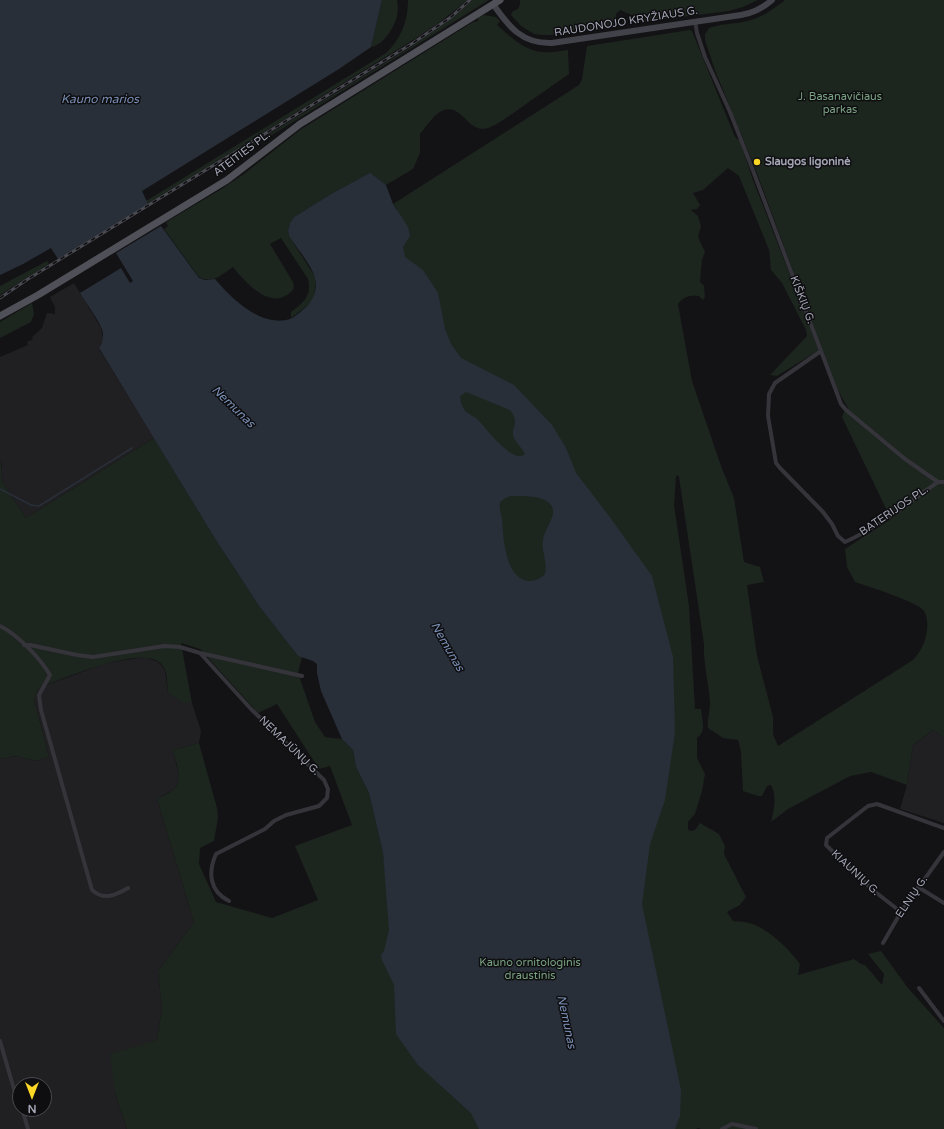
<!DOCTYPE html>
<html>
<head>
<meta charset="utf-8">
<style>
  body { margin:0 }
  #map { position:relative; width:944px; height:1129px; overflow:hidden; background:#131315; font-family:"Varela Round",sans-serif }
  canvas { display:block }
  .north { position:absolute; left:12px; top:1077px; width:40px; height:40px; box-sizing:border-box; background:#0e0e10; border:1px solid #4a4b52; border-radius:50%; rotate:180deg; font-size:11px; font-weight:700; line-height:16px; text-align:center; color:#a4a6b6 }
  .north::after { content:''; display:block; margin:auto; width:14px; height:18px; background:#fcd725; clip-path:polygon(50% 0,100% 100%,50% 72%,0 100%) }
</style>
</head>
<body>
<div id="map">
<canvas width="944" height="1129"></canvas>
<div class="north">N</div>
</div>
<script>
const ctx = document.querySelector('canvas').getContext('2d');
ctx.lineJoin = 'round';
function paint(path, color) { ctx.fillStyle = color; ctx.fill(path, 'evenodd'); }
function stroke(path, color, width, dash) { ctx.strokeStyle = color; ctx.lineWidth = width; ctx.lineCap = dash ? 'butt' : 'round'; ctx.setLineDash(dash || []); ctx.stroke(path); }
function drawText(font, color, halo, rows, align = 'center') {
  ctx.font = font + ' "Varela Round",sans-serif'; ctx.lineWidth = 3; ctx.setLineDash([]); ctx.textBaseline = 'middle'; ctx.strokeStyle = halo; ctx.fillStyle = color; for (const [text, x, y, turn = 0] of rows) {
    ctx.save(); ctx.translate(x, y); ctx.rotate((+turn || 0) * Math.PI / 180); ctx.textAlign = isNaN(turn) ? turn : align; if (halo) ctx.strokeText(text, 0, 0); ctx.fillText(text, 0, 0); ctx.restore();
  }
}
paint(new Path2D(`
  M74,283L101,328L103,338L99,349L154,438L26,518L3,483L1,478L2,464L0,459V357L28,345L27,342L33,339L32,337L42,328L47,313L55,314V307L50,297Z
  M145,657L158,662L162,666L165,671L168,693L183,703H192L201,731L199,743L173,750L179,776L178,783L174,789L157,799L194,922L158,971L162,1008L157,1040L115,1093L127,1129H0V759L16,756L36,761L49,757L34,698L39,688L106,663ZM20,1085H44V1109H20Z
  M933,730L944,738V823L900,809L907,785L913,745Z`), '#201f22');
paint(new Path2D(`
  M382,0H397C398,5 398,11 397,16C395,26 383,46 371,47Z
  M408,0H468L436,25L413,40L148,204L146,201L386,53C401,39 408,21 408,0Z
  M472,0H489L222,166L220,164L409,48L449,20Z
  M520,0H758L743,7L729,11L643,22L638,18L620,10L616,14L617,27L551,35H542L534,34L521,26L511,15L513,11C520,9 520,6 520,0Z
  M785,0H944V738L933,730L913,745L907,785L871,772L850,776L788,809L771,822C774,810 777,796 771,785L767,786L762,796H758L743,791L741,751L738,740L723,738L708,728C707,718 710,713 710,703C709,683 703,664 704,644L679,477L677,475L676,477L674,505L689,606L695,709H701C702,721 707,731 697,738V758L705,774L702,791L695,814L688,822V829L690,831L695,830L700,823L719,834L725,846L724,854L746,897L740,905L727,912L733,921C738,922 744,921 749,923C768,928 789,949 800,964L798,975L854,959L861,964L865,965L882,985L884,974L868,954L881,951L908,988L944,1028V1129H701L698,1128L696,1129H127L115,1093L110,1054L157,1040L162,1008L158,971L194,922L157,799C162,796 169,793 174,789C184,780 175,761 173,750L199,743L217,808L218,818L214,841L200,848L199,864L216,902L272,918L318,900L295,846L352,825L330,766L319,769L277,704L258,713L200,649L181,643L192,703H183L168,693C167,683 168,668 159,662C137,646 62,679 39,688L34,699L49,757L36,761L16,756L0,759V459C3,466 0,475 3,483L26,518L154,438L214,537L259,606L298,656L302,657L298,673L315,722L325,737L342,739L353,750L356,767L369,793L383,853L385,872L397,209L393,204L579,85L582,79L587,46L690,30L692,31L735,137L740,141L753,180L819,350L777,376L770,375L807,336L806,330L782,283L771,270L769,250L739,176L728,168L703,190L693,193L700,205L697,209L691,210L698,216L701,226L698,237L705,252L702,260L700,282L704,286L705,297L703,300L699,296C692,294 682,297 678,304L692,381L721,466L734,498L744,562L760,567L764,582L747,585L757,656L773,717V734L778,746L913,660C916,656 920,652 922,647C927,638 930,621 924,611C918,602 867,586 855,582L847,567L845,549L891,519L842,417L844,412L848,408L837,389L755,168L716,73L705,40V34L709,28C720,24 732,24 743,22C760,19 772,10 785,0Z
  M484,15L496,17L500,21L497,25C510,36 524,51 543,52C551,53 560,51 568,50L569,74C553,85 536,97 519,109C510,115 499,124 488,128C466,135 461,96 437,114C431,119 425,128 420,134V153L413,169L386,185L369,174L331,194L294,217L290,223L288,230L289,236L316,278L314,297L311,303L291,318V312C304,302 312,296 308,279L281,238L270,244L293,282C295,289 293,291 287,295C268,308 244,281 233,267C221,275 213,284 199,277L164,229L168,226L166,222L220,190L244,174L300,130L473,22L478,21V17Z
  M47,261L49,264L0,295V286Z
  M32,303L34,314L31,322L0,338V322Z`), '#1d251f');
paint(new Path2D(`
  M0,0H382L371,47L339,69L142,191L148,204L58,259L51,248L23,264L0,275Z
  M370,173L386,185L393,204L408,227L410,236L403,247L405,257L423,270L438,293L445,329L451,344L461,358L514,385L552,425L566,448L576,473L609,516L652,576L673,657L675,732L665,800L650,844L642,904L681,1090L680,1116L675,1129H479L471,1113L418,1065L396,1034L394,985L382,960L381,955L384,951L389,930L383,853L369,793L356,767L353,750L342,739L321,691L317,673V664L313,661L298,656L259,606L214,537L99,348C102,344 103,339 103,333C102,324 85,302 80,293L121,268L130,283L133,281L116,253L161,226L199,278L205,280L215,279C231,298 261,328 290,319C295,317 300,312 305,308C313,302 318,289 315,278C313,267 296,247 289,236L288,230L290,223L294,217L331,194ZM466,392L510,410C521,424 510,426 514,438C517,444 522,448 525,454C513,465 486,428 478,420C474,416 468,414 465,411C462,407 460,401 460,396ZM510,496C522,496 556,494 553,514C551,523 544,531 543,540C541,552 548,562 545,574C540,579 535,581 528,581C505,578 503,536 502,519C501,514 499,508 500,503C502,499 506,498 510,496Z`), '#292f39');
stroke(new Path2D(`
  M0,489L31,505L39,506L132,448`), '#292f39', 1.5);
stroke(new Path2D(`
  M695,21L697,33L705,57L730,112L749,160L841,404L846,410L905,459L938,482
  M821,351L775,383L769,394L768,416L776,463L780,468L823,512L832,524L838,536L845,542C878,527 908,503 938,482H944
  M0,626C17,634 40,658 50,675L39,695L41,710L92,890C104,901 116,895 128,888
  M24,645H30L77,655L93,657L164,646L180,647L200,653L302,676
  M200,653L251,709L324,780L328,789L327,798L319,806L286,815L274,821L265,829L216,854C208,872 209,891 229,901
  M918,887L944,903
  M901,912L874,891L829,848L826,845L827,838L868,806L877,804L944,828
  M883,943L901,912L944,852
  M919,988L944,1021
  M0,1041L16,1096L20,1105
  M22,1109L28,1129
  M722,1129L732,1124L756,1129`), '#34343a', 4);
stroke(new Path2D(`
  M493,4C509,27 522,44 552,43L741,15C753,13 763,8 772,0`), '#42424a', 6);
stroke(new Path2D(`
  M0,316L38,295L227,180L300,124L500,0`), '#505059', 7);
const rail = new Path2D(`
  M0,298L28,279L413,43L451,17L470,0`);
stroke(rail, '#494951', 3);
stroke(rail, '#0e0e10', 1.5, [4.5]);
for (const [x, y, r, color] of [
  [757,162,4,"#fcd725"]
]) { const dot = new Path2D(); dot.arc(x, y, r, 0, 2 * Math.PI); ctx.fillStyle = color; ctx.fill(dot); stroke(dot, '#0e0e10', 1.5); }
drawText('11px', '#a4a6b6', '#0e0e10', [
  ["RAUDONOJO KRYŽIAUS G.",626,22,-9],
  ["ATEITIES PL.",242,154,-37],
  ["KIŠKIŲ G.",802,300,69],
  ["BATERIJOS PL.",894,511,-34],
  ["NEMAJŪNŲ G.",289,746,44],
  ["KIAUNIŲ G.",855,873,43],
  ["ELNIŲ G.",912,897,-56]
]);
drawText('11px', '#7aa283', '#0e0e10', [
  ["J. Basanavičiaus",840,97],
  ["parkas",840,110],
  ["Kauno ornitologinis",530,963],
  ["draustinis",530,976]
]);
drawText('bold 11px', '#a4a6b6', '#0e0e10', [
  ["Slaugos ligoninė",765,162]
], 'left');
drawText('italic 12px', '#798eb4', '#0e0e10', [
  ["Kauno marios",100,100],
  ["Nemunas",233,407,44],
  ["Nemunas",447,647,60],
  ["Nemunas",566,1022,78]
]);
</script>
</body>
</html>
